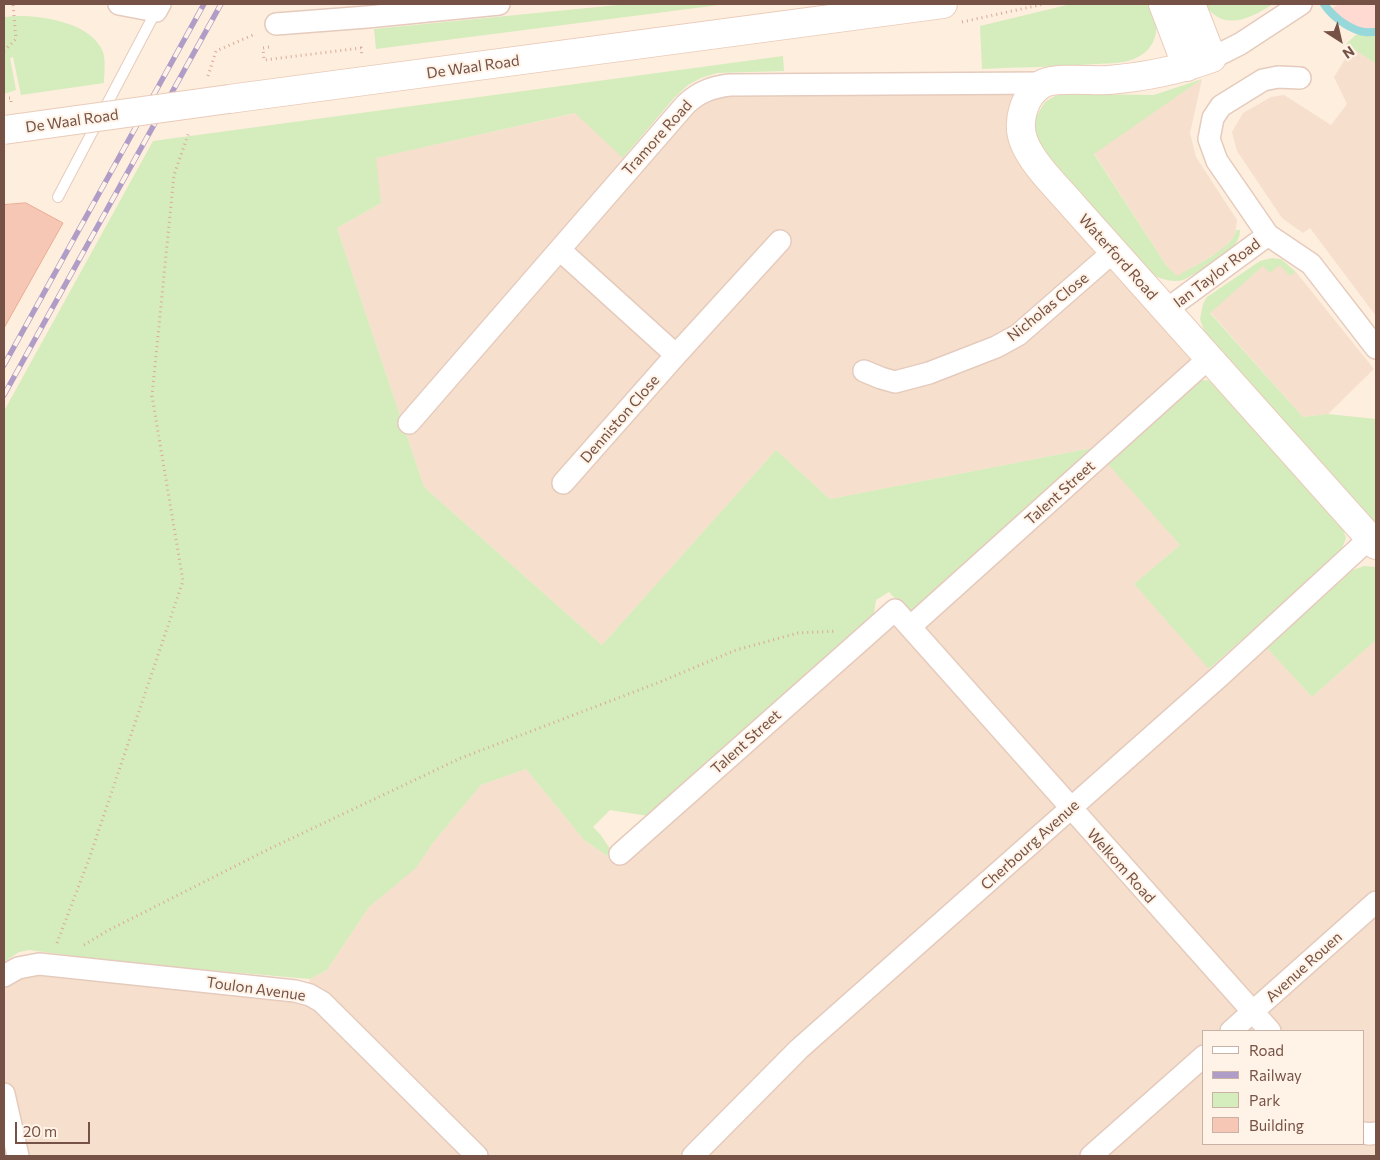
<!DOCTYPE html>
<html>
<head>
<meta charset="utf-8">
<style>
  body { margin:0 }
  #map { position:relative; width:1380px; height:1160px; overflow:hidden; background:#feeede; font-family:Commissioner,sans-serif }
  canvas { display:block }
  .frame { position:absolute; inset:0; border:5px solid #765145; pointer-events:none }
  .legend { position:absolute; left:1202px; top:1030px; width:162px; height:115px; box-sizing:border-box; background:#fff3e7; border:1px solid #c8b2a6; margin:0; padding:6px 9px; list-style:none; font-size:15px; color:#765145 }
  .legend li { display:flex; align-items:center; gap:10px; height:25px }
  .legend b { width:25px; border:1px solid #c8b2a6 }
  .north { position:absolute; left:1315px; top:15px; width:50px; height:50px; -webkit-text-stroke:4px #fff3e7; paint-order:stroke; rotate:145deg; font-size:14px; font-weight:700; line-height:20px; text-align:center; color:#765145 }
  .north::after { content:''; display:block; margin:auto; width:18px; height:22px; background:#765145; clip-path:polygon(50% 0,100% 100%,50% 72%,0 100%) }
  .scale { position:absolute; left:15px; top:1122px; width:75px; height:22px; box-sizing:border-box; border:2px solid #765145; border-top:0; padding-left:6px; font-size:15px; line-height:18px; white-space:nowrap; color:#765145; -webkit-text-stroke:4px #fff3e7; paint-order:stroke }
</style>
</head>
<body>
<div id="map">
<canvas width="1380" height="1160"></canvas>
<div class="frame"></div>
<ul class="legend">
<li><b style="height:6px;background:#fff"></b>Road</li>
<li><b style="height:6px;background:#af9dc7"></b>Railway</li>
<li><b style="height:14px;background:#d5ecbc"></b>Park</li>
<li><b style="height:14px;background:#f6c7b4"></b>Building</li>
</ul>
<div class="north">N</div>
<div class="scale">20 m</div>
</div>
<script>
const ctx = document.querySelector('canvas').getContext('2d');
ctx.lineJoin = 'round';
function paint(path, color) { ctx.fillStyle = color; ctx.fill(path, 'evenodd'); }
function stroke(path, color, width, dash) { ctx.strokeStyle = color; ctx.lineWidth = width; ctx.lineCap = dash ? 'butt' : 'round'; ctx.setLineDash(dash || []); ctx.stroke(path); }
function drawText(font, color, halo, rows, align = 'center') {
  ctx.font = font + ' Commissioner,sans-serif'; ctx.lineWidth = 4; ctx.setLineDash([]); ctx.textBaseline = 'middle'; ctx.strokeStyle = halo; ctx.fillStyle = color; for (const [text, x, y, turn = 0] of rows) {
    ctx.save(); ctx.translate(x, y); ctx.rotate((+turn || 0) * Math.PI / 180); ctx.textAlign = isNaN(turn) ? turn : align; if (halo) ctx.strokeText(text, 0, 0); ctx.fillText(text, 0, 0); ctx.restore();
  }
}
paint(new Path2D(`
  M1352,48L1376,64V316L1310,228L1303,233L1282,218L1237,151L1232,132L1243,113L1271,97L1284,95L1331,125L1347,104L1334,77Z
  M1202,79L1190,133L1196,157L1237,220L1235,235L1223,249L1177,277L1166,265L1094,153Z
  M1047,81L1027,104L1210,356L1101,455L1180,545L1134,584L1217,677L1259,639L1312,697L1376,640V1156H4V974L7,972L306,993L310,979L327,970L369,907L415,868L432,844L481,785L526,769L584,840L609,857L620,853L895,609L910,626L1095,451L1092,448L830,499L776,450L602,645L424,487L337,228L381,203L375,158L576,113L632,165L694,95ZM1204,1031H1364V1144H1204Z
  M1280,264L1290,275L1296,272L1374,369L1328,414L1303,417L1210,312L1263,266Z`), '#f6dfcc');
paint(new Path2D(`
  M1339,4H1376V32L1360,31L1345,24L1328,11Z`), '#ffdad2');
paint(new Path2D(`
  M628,4H727L376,49L374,29Z
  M1071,4H1154C1158,25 1160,45 1138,57C1125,64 1110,63 1096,64C1058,67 1020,67 982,69L980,26Z
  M1205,4H1273C1252,18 1222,33 1205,4Z
  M18,16C44,16 92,23 103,52C106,62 104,73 104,83L21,95L13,57L10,58L16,90L4,94V17Z
  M1360,31L1376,32V64L1346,44Z
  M783,56L784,71L717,73L701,78L688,85L675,97L623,158L575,113L376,158L381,203L337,228L424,487L602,645L776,450L830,499L1092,448L1095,451L916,610H906L889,592L876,600L873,619L648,816L610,810L593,827L600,834L613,853L609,857L584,840L526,769L481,785L432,844L416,868L369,907L327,970L310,979L116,962L29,950L19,952L4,962V411L153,141Z
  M1202,79L1094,154L1166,265L1177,276C1192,267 1234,248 1236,230H1240C1240,237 1237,243 1232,248C1226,255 1191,277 1183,280C1171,283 1159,278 1148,273L1040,148L1034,133L1035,118L1045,102L1053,97L1061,94L1154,95Z
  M1272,258L1281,259L1296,272L1290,276L1280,265L1270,273L1263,266L1210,313L1303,417L1328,414L1376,419V528L1206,336L1200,319L1203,304L1207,297L1260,261Z
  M1207,380L1215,384L1342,526L1346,538L1341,551L1209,669L1134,584L1180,545L1106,462L1197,381Z
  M1364,566L1376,567V640L1312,697L1267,648L1353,570Z`), '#d5ecbc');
stroke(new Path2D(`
  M1324,4C1331,15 1346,27 1360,31C1365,33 1371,32 1376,32`), '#97d8db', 8);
const building = new Path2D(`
  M26,203L63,223L4,328V205Z`);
paint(building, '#f6c7b4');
stroke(building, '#eaab93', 1);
const lane = new Path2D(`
  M58,197L156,11`);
const street = new Path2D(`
  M119,4L156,11L160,4
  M276,24L367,17L499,4
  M1212,58L1240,44L1301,4
  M1300,78L1278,77L1263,80L1221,106L1213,118L1209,139L1217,161L1268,235L1311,264L1376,348
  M560,250L676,355
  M1166,310L1268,235
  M864,371L881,378L895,382L929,373L996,347L1018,335L1113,252
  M409,423L686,104C699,92 712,87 730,85L1044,83
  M563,483L676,355L780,241
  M910,627L1209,358
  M620,854L895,610L1270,1031
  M4,976L18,968L39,964L295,991L310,995L322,1002L477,1156
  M1231,1031L1376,902
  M4,1094L18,1156
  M1364,1133L1369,1134L1376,1133
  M693,1156L799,1049L1220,676L1370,538
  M1091,1156L1204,1056`);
const secondary = new Path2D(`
  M1163,4L1187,67
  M1191,4L1212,58C1179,70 1144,77 1109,80C1093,81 1058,77 1044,83C1024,93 1016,122 1024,142C1033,165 1059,189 1075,208L1376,545
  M229,99L943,4`);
stroke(lane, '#e5cbbd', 12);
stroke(street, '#e5cbbd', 24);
stroke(secondary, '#eacbb9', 30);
stroke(new Path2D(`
  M962,22L1044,4
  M269,47L263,48L264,60L361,48L362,56
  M4,51L16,39L13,4
  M208,76L216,51L255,34
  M4,98H11V102
  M57,943L89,859L183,581L152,396L174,175L189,132
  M84,945L107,931L267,850L461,758L660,682L736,650L798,633L836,631`), '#daaa97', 3, [1, 4]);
stroke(lane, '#fff', 10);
stroke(street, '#fff', 21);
stroke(secondary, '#fff', 28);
const rail = new Path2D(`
  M4,365L204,4
  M4,395L221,4`);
stroke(rail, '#af9dc7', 5.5);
stroke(rail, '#fff3e7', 4, [11]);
const secondaryBridge = new Path2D(`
  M4,130L229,99`);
stroke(secondaryBridge, '#eacbb9', 30, []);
stroke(secondaryBridge, '#fff', 28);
drawText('15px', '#765145', '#fff3e7', [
  ["De Waal Road",473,67,-8],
  ["De Waal Road",72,121,-8],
  ["Tramore Road",657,138,-48],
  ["Waterford Road",1118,257,48],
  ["Ian Taylor Road",1217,273,-37],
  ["Nicholas Close",1048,307,-39],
  ["Denniston Close",620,419,-49],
  ["Talent Street",1060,493,-42],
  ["Talent Street",746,742,-42],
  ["Cherbourg Avenue",1030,845,-42],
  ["Welkom Road",1121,866,48],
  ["Avenue Rouen",1304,967,-42],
  ["Toulon Avenue",256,989,8]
]);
</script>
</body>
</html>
